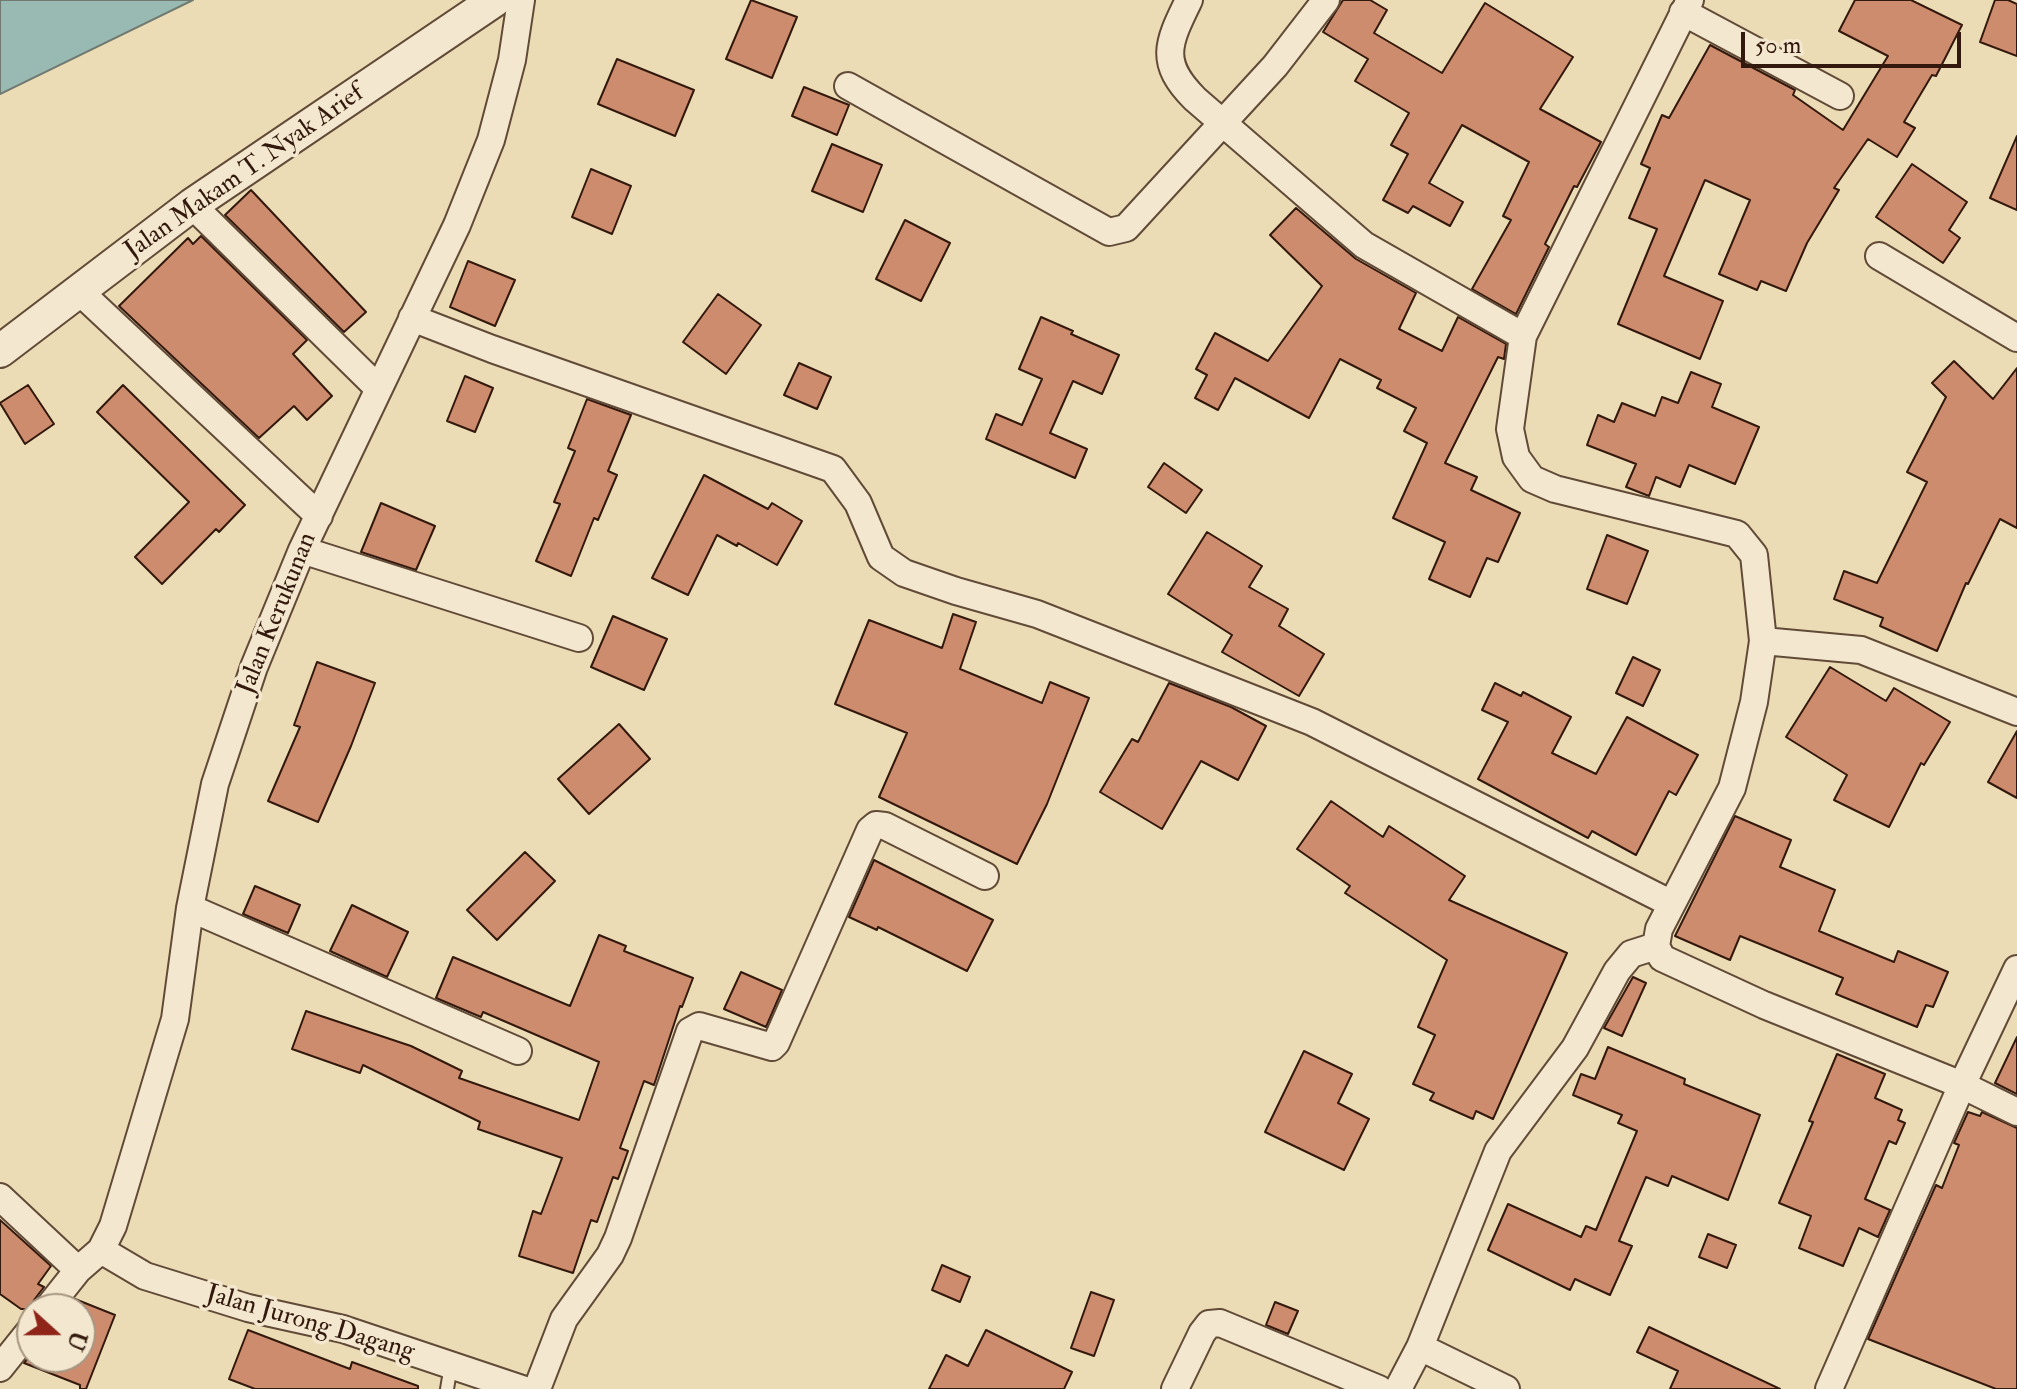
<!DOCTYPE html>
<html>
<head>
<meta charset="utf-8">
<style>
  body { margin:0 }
  #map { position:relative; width:2017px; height:1389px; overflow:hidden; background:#ecdcb5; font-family:"IM FELL Double Pica",serif }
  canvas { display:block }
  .north { position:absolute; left:16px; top:1293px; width:80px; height:80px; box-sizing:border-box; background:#f3e8cf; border:2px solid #a69581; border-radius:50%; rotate:111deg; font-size:22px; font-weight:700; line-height:32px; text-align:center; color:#33190d }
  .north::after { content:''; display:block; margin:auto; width:28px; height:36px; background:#8f2418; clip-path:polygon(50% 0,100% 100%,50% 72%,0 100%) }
  .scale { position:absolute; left:1741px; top:32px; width:220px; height:36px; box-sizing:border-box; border:4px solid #33190d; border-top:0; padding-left:10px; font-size:24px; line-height:28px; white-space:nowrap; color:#33190d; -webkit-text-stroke:6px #f3e8cf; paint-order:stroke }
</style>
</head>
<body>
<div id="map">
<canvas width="2017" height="1389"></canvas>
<div class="north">U</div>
<div class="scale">50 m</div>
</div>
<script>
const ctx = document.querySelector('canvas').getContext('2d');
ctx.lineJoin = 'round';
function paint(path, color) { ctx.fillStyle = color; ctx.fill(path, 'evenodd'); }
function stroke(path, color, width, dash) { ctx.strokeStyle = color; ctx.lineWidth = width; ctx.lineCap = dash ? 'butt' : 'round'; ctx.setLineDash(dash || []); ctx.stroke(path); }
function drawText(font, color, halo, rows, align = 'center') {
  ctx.font = font + ' "IM FELL Double Pica",serif'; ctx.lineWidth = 7; ctx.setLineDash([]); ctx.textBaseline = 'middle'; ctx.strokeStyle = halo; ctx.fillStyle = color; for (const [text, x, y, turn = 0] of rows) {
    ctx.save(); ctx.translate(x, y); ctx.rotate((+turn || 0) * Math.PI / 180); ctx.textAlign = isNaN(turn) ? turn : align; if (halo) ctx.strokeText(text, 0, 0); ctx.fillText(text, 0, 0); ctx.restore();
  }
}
const water = new Path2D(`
  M0,0H193L0,94Z`);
paint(water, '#99bab3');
stroke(water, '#707a71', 2);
const building = new Path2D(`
  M751,0L797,17L772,78L726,59Z
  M1343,0H1370L1387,10L1374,33L1442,73L1485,3L1573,57L1540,109L1601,142L1577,187L1574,186L1545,244L1549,247L1516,314L1472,289L1511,220L1503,216L1529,162L1462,125L1429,183L1463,202L1450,226L1413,206L1408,213L1383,200L1408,154L1391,145L1409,113L1355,81L1368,59L1323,32Z
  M1855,0H1911L1962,25L1936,76L1932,75L1904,122L1915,128L1897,157L1868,139L1834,188L1839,190L1807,243L1786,291L1761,281L1757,290L1719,274L1750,200L1705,180L1664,276L1723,301L1700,359L1618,324L1657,229L1629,218L1650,168L1641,164L1662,115L1669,118L1710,45L1795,90L1793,95L1843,130L1888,56L1839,31Z
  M1995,0H2008L2017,4V56L1980,42Z
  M617,59L694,90L675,136L598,104Z
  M804,87L849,105L837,135L792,116Z
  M2017,136V210L1990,198Z
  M832,144L882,165L863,212L812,191Z
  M1912,164L1967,202L1949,230L1960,238L1943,263L1876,217Z
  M591,169L631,186L612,234L572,217Z
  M251,190L366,312L344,332L225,215Z
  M1296,208L1356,259L1416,293L1399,329L1442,351L1458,317L1506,344L1504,359L1498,357L1445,463L1477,477L1471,490L1520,513L1498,562L1487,558L1470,597L1429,579L1445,542L1393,518L1427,443L1404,431L1416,408L1377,388L1381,380L1340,359L1309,418L1235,378L1218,410L1195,398L1207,375L1196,369L1215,333L1268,361L1322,286L1270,235Z
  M905,220L950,243L921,301L876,279Z
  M201,236L307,340L293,354L332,396L307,420L294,406L259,438L119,306L188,238L193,244Z
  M468,261L515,280L495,326L450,307Z
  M718,294L761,325L726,374L683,342Z
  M1041,317L1073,331L1071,334L1119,355L1102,394L1073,381L1050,433L1087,449L1075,478L986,439L996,414L1022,425L1042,379L1019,369Z
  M1954,361L1993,399L2017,368V528L2000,519L1968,584L1966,583L1937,651L1880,626L1883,618L1834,599L1844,571L1877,583L1927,482L1907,472L1946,397L1932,383Z
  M799,363L831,377L817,409L784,395Z
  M1691,372L1721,384L1712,407L1759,427L1735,484L1689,465L1680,487L1656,477L1649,496L1626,487L1636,464L1587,445L1598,415L1614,422L1622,403L1655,416L1662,397L1678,403Z
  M465,376L493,388L475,432L447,421Z
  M28,385L54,424L25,444L0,403Z
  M123,385L245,505L219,532L216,529L162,584L135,557L189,502L97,412Z
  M587,399L631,415L608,471L617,475L598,520L594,518L571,576L536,561L560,504L554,502L575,451L568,448Z
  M1164,463L1202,490L1186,513L1148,487Z
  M704,475L768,509L772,503L802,521L777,565L738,543L737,546L717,535L688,595L652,578Z
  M381,503L435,526L416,570L361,552Z
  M1207,532L1262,566L1249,587L1288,609L1279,626L1324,654L1299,696L1222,652L1232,635L1168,594Z
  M1607,535L1648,551L1627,604L1587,589Z
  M953,614L976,622L960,669L1042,703L1050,682L1089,698L1047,804L1017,864L879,797L907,733L835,704L869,620L942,648Z
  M613,616L667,639L644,690L591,667Z
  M1633,657L1660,670L1643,706L1616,693Z
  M317,662L375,683L351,746L318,822L268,801L300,727L294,725Z
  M1830,667L1886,701L1894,688L1950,722L1924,765L1921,763L1889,827L1834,800L1847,775L1786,737Z
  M1169,683L1231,707L1266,726L1238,780L1201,761L1162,829L1100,792L1132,739L1138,742Z
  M1495,683L1521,696L1523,692L1571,717L1552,753L1596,774L1627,717L1698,755L1676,795L1669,791L1636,855L1592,831L1588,838L1478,779L1508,722L1482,710Z
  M619,724L650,759L589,814L558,779Z
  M2017,731V798L1988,782Z
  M1331,801L1383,837L1389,826L1465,876L1449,900L1567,953L1493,1119L1476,1111L1473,1119L1430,1100L1434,1093L1413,1084L1435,1035L1418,1027L1447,960L1345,893L1350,886L1297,849Z
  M1735,816L1791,840L1780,867L1835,890L1819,931L1894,962L1898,951L1948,972L1933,1007L1926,1005L1917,1027L1836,994L1843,978L1740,936L1730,960L1675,936Z
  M525,852L555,881L497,940L467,910Z
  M874,860L993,920L967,971L878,927L877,930L849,917Z
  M255,886L300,905L288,933L243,914Z
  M352,905L408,932L387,977L330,951Z
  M599,935L626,946L624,951L693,978L682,1007L680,1006L654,1085L644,1081L620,1148L628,1151L618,1179L613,1177L597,1222L591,1220L573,1273L519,1256L533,1211L541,1214L562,1158L478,1129L480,1122L363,1065L360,1073L292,1049L306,1011L411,1046L462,1071L459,1078L579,1120L599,1062L483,1012L481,1017L436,998L453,957L570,1006Z
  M741,972L782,990L766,1027L724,1009Z
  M1633,977L1646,983L1622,1036L1604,1028Z
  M2017,1037V1094L1995,1083Z
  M1608,1047L1685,1079L1684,1084L1760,1115L1728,1200L1672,1176L1668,1186L1646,1177L1619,1241L1632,1246L1610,1295L1575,1279L1570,1290L1488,1250L1508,1204L1581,1237L1586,1226L1596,1230L1637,1131L1618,1123L1622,1115L1573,1095L1581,1074L1595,1079Z
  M1304,1051L1352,1074L1338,1103L1369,1119L1344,1170L1265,1132Z
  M1837,1054L1885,1074L1875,1098L1902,1110L1898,1120L1905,1123L1896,1144L1889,1141L1865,1199L1890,1210L1878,1237L1859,1228L1843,1266L1799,1248L1811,1216L1779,1203L1813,1122L1809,1121Z
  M1968,1112L1980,1116L1982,1112L2017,1128V1389H1996L1868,1339L1936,1185L1942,1188L1959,1145L1954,1143Z
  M0,1220L51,1266L38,1284L44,1287L34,1300L31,1309H21L0,1294Z
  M1708,1234L1736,1245L1727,1268L1699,1257Z
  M942,1265L970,1277L960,1302L932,1290Z
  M1091,1292L1114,1300L1094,1356L1071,1348Z
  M75,1299L115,1315L86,1389H80V1385L24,1363L29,1357H80V1309H67Z
  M1275,1302L1298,1311L1288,1334L1266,1325Z
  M1649,1327L1780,1389H1670L1678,1371L1637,1352Z
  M248,1330L350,1369L352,1362L418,1386V1389H255L229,1379Z
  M986,1330L1072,1372L1064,1389H929L946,1355L968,1366Z`);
paint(building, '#ce8c6e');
stroke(building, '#33190d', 2);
const service = new Path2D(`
  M447,1389L451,1365`);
const minor = new Path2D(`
  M1189,0C1168,43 1158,62 1195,99L1364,245L1523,336
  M1690,0L1523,336L1510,429L1516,457L1532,479L1555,489L1737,534L1754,555L1763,641L1754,702L1732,788L1659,929L1656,946L1662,958L1764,1005L1962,1085L2017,1112
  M1683,12L1840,96
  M848,86L1109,232L1126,228L1275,66L1326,0
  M192,205L378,388
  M1879,256L2017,338
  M80,292L319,516
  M412,318L492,349L833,469L858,503L881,557L904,573L956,591L1037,614L1312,722L1672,904
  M302,550L579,638
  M1763,641L1861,650L2017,712
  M190,908L518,1051
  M0,1197L78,1270
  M101,1250L145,1276L248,1308L343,1329L522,1389
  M47,1309L78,1270L101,1250L113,1226L175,1019L190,908L215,784L254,667L302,550L457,225L491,140L512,60L521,0
  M1420,1347L1506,1389
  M0,1368L32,1328
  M537,1389L564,1319L610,1255L618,1238L690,1031L699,1026L772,1047L776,1043L870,830L876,825L885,826L985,876
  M1175,1389L1202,1333L1209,1324L1220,1323L1379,1389
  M1398,1389L1420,1347L1498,1151L1575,1048L1617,971L1631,954L1656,946
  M1829,1389L1962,1085L2017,969`);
const tertiary = new Path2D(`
  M0,351L192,205L495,0`);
stroke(service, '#614a37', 16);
stroke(minor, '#614a37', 30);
stroke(tertiary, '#614a37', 36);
stroke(service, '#f3e8cf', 12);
stroke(minor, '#f3e8cf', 26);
stroke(tertiary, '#f3e8cf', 32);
drawText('26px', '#33190d', '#f3e8cf', [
  ["Jalan Makam T. Nyak Arief",245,173,-35],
  ["Jalan Kerukunan",278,614,-68],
  ["Jalan Jurong Dagang",310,1324,16]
]);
</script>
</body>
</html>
